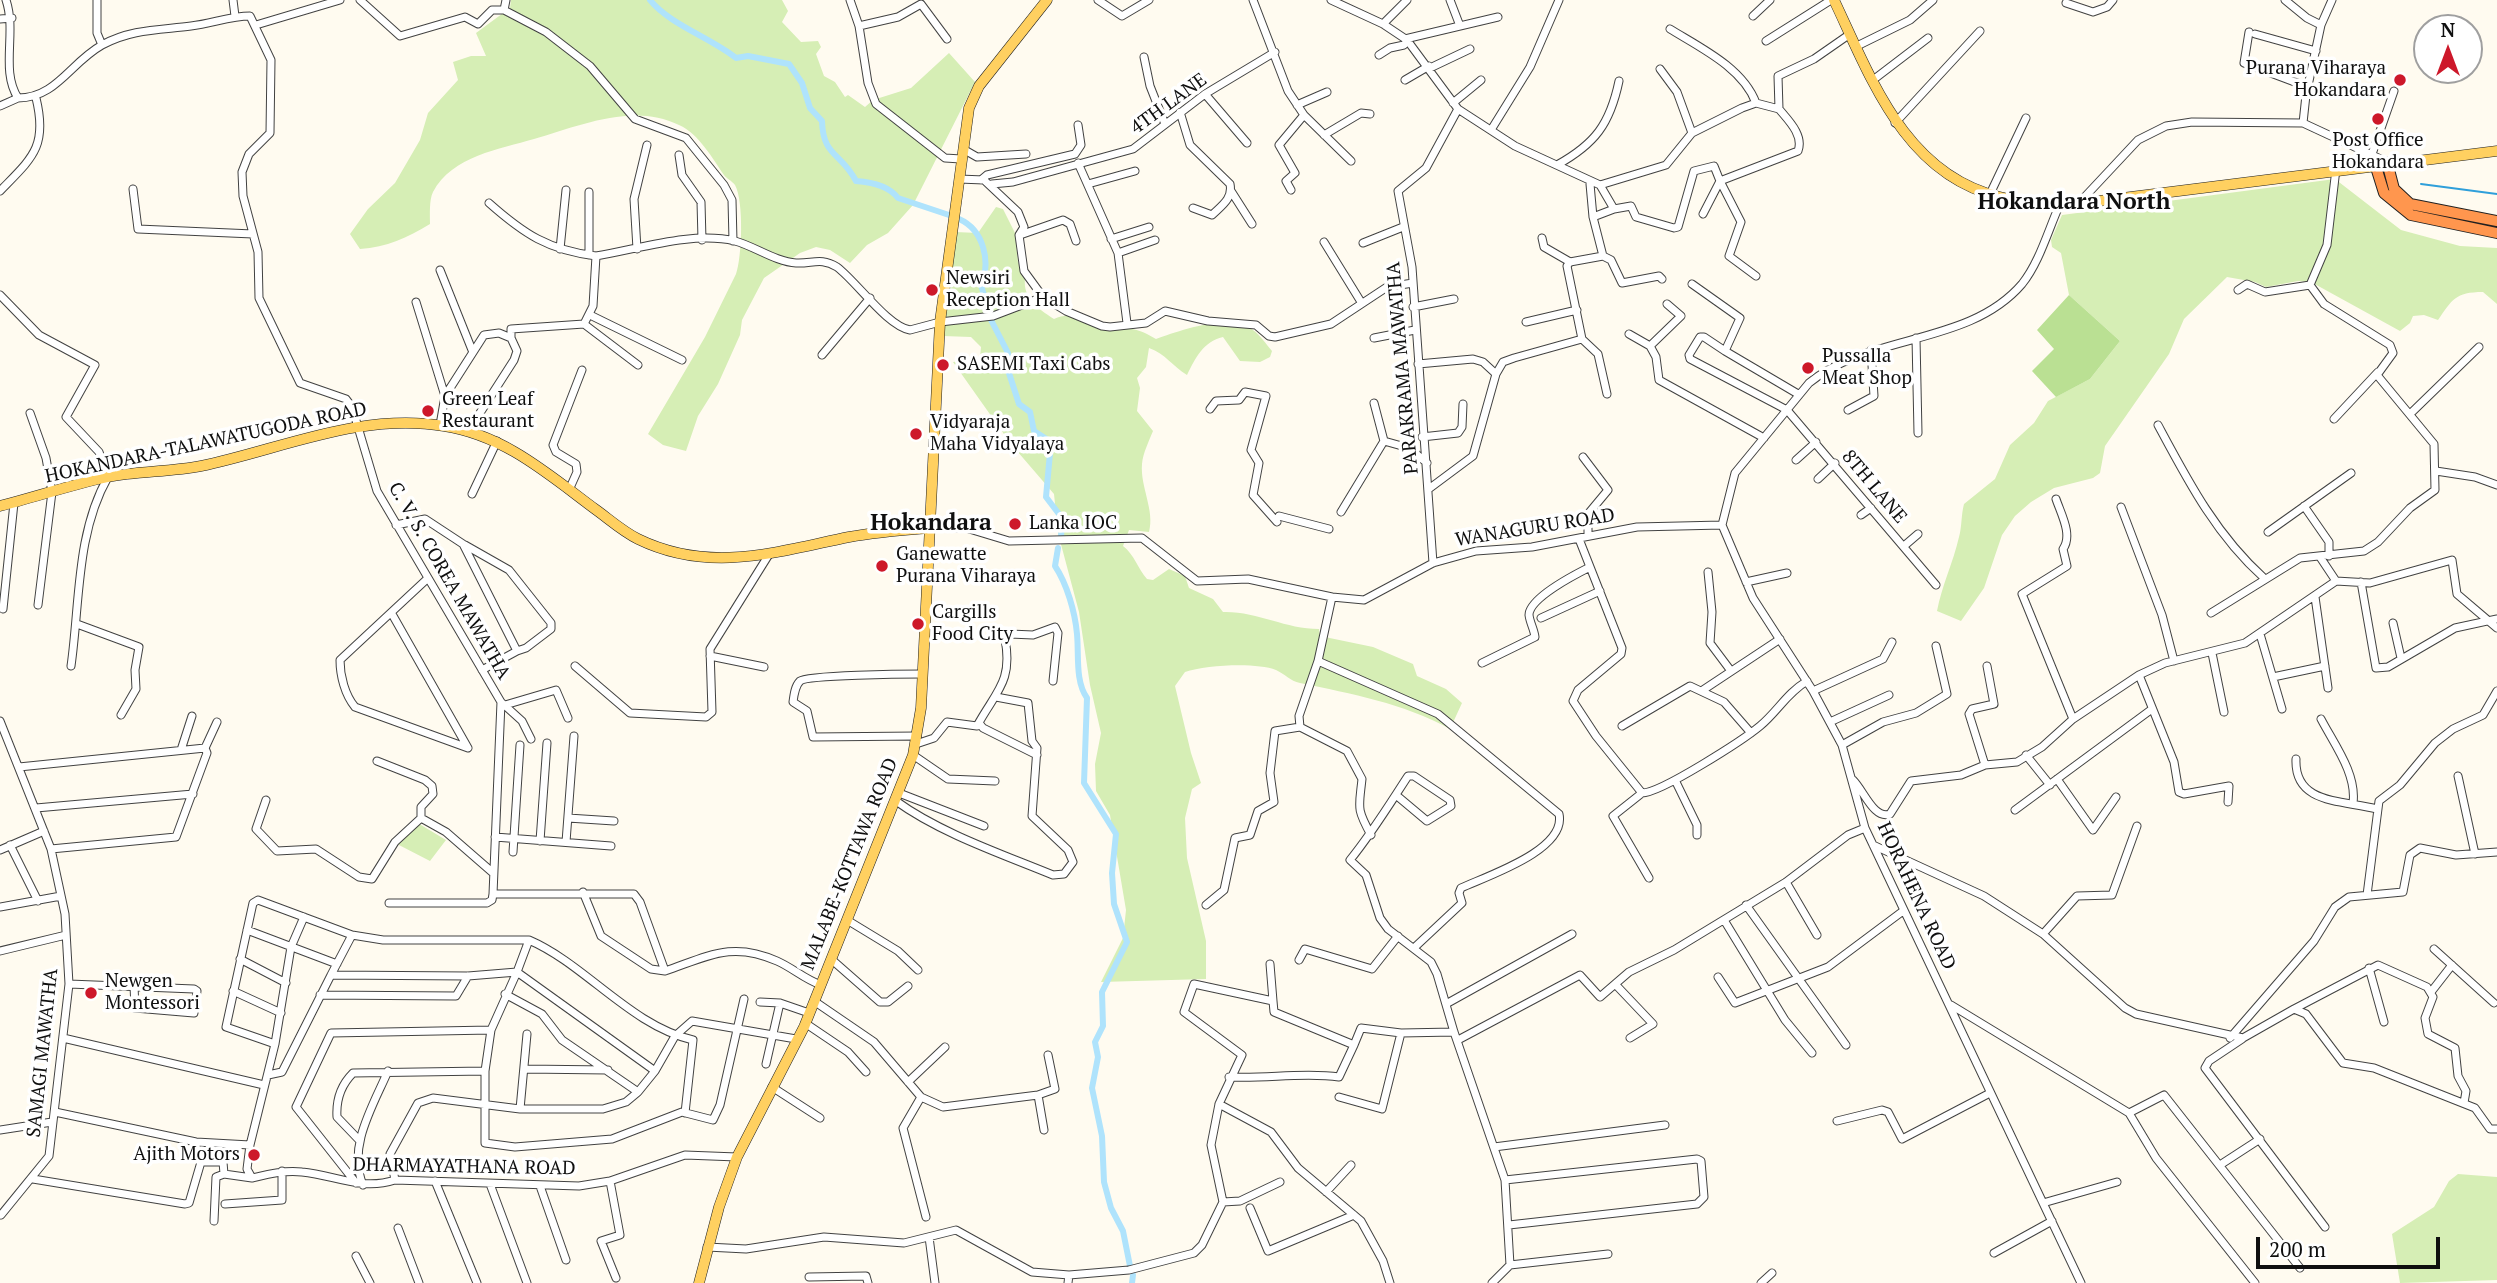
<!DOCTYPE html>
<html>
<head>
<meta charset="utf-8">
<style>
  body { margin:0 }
  #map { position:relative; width:2497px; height:1283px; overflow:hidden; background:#fffbf0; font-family:"PT Serif",serif }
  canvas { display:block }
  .north { position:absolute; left:2413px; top:14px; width:70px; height:70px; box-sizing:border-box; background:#fff; border:2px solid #9f9f9f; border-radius:50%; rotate:0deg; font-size:19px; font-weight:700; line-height:28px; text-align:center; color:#0f0f0f }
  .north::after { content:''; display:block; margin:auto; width:24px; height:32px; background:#cd182a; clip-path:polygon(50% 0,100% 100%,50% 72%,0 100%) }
  .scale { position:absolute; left:2256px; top:1237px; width:184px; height:32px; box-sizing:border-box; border:4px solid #0f0f0f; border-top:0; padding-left:9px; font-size:21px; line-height:24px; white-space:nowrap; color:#0f0f0f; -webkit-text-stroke:5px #fff; paint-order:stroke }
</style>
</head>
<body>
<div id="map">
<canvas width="2497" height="1283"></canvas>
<div class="north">N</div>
<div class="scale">200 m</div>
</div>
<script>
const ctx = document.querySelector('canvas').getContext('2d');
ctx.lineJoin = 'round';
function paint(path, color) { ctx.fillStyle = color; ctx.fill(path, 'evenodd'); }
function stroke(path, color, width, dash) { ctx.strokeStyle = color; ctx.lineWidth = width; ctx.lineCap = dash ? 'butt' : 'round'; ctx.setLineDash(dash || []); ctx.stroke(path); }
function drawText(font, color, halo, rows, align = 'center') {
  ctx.font = font + ' "PT Serif",serif'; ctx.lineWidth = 7; ctx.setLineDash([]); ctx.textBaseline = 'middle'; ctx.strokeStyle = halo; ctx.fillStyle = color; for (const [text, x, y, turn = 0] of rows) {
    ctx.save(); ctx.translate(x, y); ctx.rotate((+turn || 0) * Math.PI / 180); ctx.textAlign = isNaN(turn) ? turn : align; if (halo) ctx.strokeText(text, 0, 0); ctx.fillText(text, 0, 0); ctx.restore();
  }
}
paint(new Path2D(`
  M511,0H782L788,11L782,22L801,42L818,41L821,47L816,54L824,76L835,82L845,97L848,95L865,107L873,100L911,88L949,53L975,82L913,205L888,233L867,245L850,263L830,250L816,247L800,253L764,278L742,320L740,335L718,384L698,416L686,451L663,445L648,434L705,337L736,274C742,258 744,201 735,185C732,181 726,178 724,175C713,159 699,134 679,125C633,102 579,126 534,139C500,149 452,156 433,192C429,200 430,215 430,224C407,238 387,247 360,249L350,234L368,209L395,183L420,140L428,113L458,80L453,62L471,56H486L476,33L510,8Z
  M2335,179L2401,230L2460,246L2497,248V304L2483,292C2455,292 2452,300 2438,320L2424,315L2413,316L2410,323L2400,331L2311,282L2298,281L2266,287L2255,282L2227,277L2184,319L2169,354L2105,446L2100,473L2093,478L2054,488L2031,502L2015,516L2002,535L1984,588L1961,621L1937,611C1942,585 1953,563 1959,537C1962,526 1961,515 1964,504L1995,479L2010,445L2034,423L2048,401L2090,379L2120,341L2069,295L2061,253L2052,247L2051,240L2062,215Z
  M996,207L1003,209L1015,233L1018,262L1026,274C1020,296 1037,308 1054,319C1075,309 1082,325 1102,327C1127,330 1131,324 1156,339C1181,330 1229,313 1253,330C1260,335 1266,344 1272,351L1270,357L1260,362L1240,361L1223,337C1203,342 1196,357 1187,375C1172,366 1166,354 1149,348L1146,367L1137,378L1140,388L1137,411L1153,431C1149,441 1143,453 1142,464C1140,487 1155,510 1149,532L1129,530L1123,546C1134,554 1138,569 1147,579L1153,580L1169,569L1185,576L1189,588L1213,599L1223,612C1257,611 1285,629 1319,629L1320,636L1373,647L1413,664L1417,676L1446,689L1462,703L1450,729C1403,703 1352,694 1300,683C1290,681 1285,674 1276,670C1256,662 1206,665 1185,672L1175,686L1191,753L1201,783L1192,789L1185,818L1187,858L1206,941V979L1101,982L1123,938L1126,910L1110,815L1096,791L1095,764L1101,733L1090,685L1079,612L1058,533L1054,494L1011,444L953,362L980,358L981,347L971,337L943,336L955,232L978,233Z
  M416,822L446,840L430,861L397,844Z
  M2458,1174L2497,1177V1280L2400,1283L2392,1234L2434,1207L2449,1181Z`), '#d6eeb5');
paint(new Path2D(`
  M2069,295L2120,341L2090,379L2056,397L2032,371L2054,349L2037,330Z`), '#bae093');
stroke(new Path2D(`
  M2421,184L2497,194`), '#2f9fda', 2);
stroke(new Path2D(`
  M650,0C669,24 711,38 736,58L748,56L789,64L802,83L810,108L822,121C823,157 841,152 856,181C871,182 888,185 898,198L949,215
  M959,219C984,230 991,262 981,285L989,312
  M990,318L1008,353L1007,367L1019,404L1030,412L1034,431L1051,442L1046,497L1062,518L1061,538
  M1058,548L1055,566C1067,584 1075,612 1077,634C1079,655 1075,681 1087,698L1084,783L1116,834L1112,873L1114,904L1127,942L1102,992L1103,1026L1095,1042L1098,1057L1092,1088L1102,1136L1104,1182L1111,1208L1123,1231L1130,1266
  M1132,1283L1133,1275`), '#afe3fc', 6);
const minor = new Path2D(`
  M6,0C17,33 0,70 18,98C56,98 70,63 102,45C131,29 160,30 191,26C211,24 230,16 250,16L271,60L270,133L249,154L242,172L243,196L258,252L259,298L300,383L346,399L352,407L377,491L501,702L522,721L531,739
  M97,0V33L102,45
  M233,0L235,16
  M360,0L400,36L465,17L478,24L492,10H504
  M506,0L504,10L546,32L590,66L635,119L686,138L724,185L732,200L733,241
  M850,0L859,26L868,83L876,104L945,158L961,159
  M1098,0L1122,16L1149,0
  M1253,0L1288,91L1304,115L1351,161
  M1331,0L1383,24L1407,40L1458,109L1515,146L1600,185L1666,165L1692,133L1742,108L1756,103L1779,109L1778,76L1814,59L1850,34
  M1450,0L1460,26
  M2285,0L2307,18L2321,25L2306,95L2303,123
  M2066,3L2093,12L2107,7L2113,0
  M1753,16L1770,0
  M0,19L12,18
  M1383,24L1407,0
  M256,25L340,0
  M2321,25L2332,0
  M859,26L898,17L921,4L947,39
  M1670,29C1701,48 1743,68 1756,103
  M2249,32L2244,63L2308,87
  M2255,34L2316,51
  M1405,39L1498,17
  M1766,41L1831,0
  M1857,46L1910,20L1933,0
  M1379,55L1390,48L1404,45L1407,40
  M1144,57L1150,86L1165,124
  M1430,68L1470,49
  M1660,69L1677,92L1692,133
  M1405,80L1429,66
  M1873,80L1928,38
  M1205,94L1247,143
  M1453,103L1481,80
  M1297,105L1327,92
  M0,106L18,98
  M1180,112L1190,145L1230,184C1233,199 1221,206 1212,215L1193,208
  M1895,123L1980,31
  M1491,130L1530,67L1559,0
  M1324,135L1361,113L1370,114
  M963,149L977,157L1026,154
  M2372,154L2394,91
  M679,155L682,175L701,202L702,240
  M1078,163L1118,253L1127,323
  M1557,165C1595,144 1610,124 1619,81
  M959,179L984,180L1018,212L1024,227L1019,235L1024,271L1043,297L1066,311L1102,326L1110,327L1146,323L1165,311L1208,321L1256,325L1269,336L1275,337L1331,324L1387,287L1413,283
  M981,180L987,175L1075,154L1081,145L1078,125
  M1720,181L1741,222L1729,256L1756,276
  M992,184L1013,182L1133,149L1205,94L1275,52
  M1088,184L1135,171
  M1590,184L1593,217L1603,256
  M1600,185L1614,209L1631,206L1636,217L1674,228L1678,227L1694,171L1714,166L1720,181L1798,151C1804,135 1788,120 1779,109
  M133,189L138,229L253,234
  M1291,190L1286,181L1295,173L1279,145L1304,115
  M0,191C32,158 48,147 36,98
  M1231,191L1252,224
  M1990,194L2026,118
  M489,203C524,234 548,250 596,256
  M2079,203L2138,140L2166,126L2192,122L2303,123L2387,162
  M1703,214L1720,181
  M1593,217L1614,209
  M1020,235L1063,220L1070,224L1076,241
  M1542,238L1544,247L1570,262
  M1111,239L1149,227
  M1324,242L1361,302
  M1363,243L1403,227
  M560,249L566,190
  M637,249L634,199L647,145
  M1118,253L1155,240
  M589,255V192
  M440,270L472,350
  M1692,284L1740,318L1725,351L1798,394
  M2238,290L2247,284L2265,292L2310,285
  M0,295L39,335L95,365L66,417L99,452L108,477C76,533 80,603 71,666
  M416,302L445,396
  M1667,304L1681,316L1650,346L1656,357L1659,380L1764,438
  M1413,307L1454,299
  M590,315L682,360
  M1526,322L1577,310
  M584,324L638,365
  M1629,334L1650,346
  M1374,338L1415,330
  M1916,338L1918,433
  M1582,339L1598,354L1607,394
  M1725,351L1704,337H1700L1689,355L1690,359L1787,410L1936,585
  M822,355L870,298
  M1418,364L1473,359L1483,362L1496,374L1503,362L1514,358L1582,339L1567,266L1570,262L1603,256L1611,260L1622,283L1659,276L1662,279
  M1374,403L1384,441
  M1210,409L1216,401L1239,400L1245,392L1266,396L1251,450L1259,463L1253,495L1277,522
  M1848,410L1874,396L1871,350
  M30,413L46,458L52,492L38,605
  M2410,414L2479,347
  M2334,419L2378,372
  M440,425L445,396L484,335L499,333L511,338
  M2158,425C2188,481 2216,535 2264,578
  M469,430L514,360L517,351L511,338V329L584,324L593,306L596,256C639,249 692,231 735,241C754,246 776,262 796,263C812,264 821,257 837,267C857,282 887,326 910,330L940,322L993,316L1043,297
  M1422,437L1458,433L1462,427L1463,404
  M1583,457L1608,490L1588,514V536
  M1796,460L1816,442
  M2436,471L2475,477L2497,485
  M1818,479L1835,463
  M1430,488L1473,456L1496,374
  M569,490L577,472L576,464L556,452L553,445L582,370
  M472,494L497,441
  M2056,499C2061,514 2073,535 2063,549L2067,566L2022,594L2073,719
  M2304,506L2329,542V556
  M2121,507L2162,615L2174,661
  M1341,512L1384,441L1409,448L1427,463
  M1861,515L1871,508
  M1279,516L1329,529
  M396,525L425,519L463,544L517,651L482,670
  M1722,525L1753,598L1813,691L1842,745L1865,828L2081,1283
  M928,528H966L1009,541L1142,538L1197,581L1248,579L1332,597L1364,600L1433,563L1476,551L1532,547L1637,527L1722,525L1735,473L1809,383C1870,333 1969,346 2022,284C2039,263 2048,231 2059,206
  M2268,532L2351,473
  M1579,539L1622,648L1621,654L1578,690L1573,701L1596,736L1642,793C1661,793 1743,740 1760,726C1777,712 1787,693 1807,681
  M465,545L509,570L551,623V629L526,648L517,651
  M1904,546L1918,534
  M1433,563L1412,267L1398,191L1426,168L1458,109
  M1708,572L1712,612L1710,643L1731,671
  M2336,581L2370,583L2452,560L2457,594L2497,628
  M1746,582L1787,573
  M2361,582L2376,668L2388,667L2455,628L2497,619
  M1332,597L1318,661L1299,716L1300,727L1347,751L1362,779C1359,808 1356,808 1371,835
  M2315,597L2328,688
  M3,609L14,503
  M2211,613L2300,558L2364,551L2378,542L2410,508L2435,490L2434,444L2377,375L2393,353L2390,345L2324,304L2310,285L2327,245L2336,169
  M392,614L468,748L355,707C345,695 340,676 340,660L427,579
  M1541,618L1600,591
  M2393,623L2401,658
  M77,624L139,647L135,670L136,689L121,715
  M2260,634L2282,709
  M2212,653L2224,712
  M710,656L764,667
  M1318,661L1438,714L1559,814C1567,850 1487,876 1461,888L1459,893L1462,903L1415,947
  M1482,663L1535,637C1534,629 1530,623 1529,615C1529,598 1576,574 1590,567
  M575,666L630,713L706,717L712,712L710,649L768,556
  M2139,675L2174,762L2179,792L2184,794L2229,786L2228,802
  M2273,677L2325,666
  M1703,690L1780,639
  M1813,691L1883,659L1892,642
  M501,702L493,894H634L640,902L665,971C709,956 732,941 777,961C793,968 804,979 821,985
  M505,705L556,690L568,718
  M2321,719C2334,744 2357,774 2353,803
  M0,721L51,849L65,914L69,984L49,1156L1,1215
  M1830,722L1889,695
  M979,723L983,728L1037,755
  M1622,726L1690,686L1724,702L1751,733
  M917,736L813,737L807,711L793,702C794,694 795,686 800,681C807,675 906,674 923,674
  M916,744L934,738L947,722L977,726C996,691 1013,682 1005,639L1010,634L1033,635L1055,627L1058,633L1053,681
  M1842,745L1883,722L1916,713L1947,694L1936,646
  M181,750L192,716
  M913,755L948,779L995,781
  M2026,755L2050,785
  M2296,759C2294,805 2343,800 2377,809
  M377,761L425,780L432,786L433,794L421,807V818
  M1985,765L1969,714L1972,709L1994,704L1987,666
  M19,767L205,748
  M2458,776L2475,854
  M2057,779L2093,830L2116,797
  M1675,780L1697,825V835
  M1853,780C1864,791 1874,820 1890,814L1911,781L1961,775L1985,765L2017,762L2042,747L2073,719L2139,675L2165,663L2245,643L2336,581L2320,557
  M899,793L984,826
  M1642,793L1613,816L1649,878
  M1396,795L1427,821L1451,806L1450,800L1414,776H1408C1389,805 1372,833 1350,860L1366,875L1380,918L1388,929L1431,962L1437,974L1454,1032L1505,1180L1510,1265L1492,1283
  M266,800L256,829L277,851L316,849L359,877L372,879L395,842L421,818L446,832L492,872
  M896,801C940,833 1002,854 1053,875L1064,874L1073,862L1068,850L1032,816L1037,748L1032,741L1028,703L996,697
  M36,808L193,794
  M2015,810L2152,709
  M568,818L614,821
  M495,837L611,846
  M540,841L547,743
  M566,842L574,736
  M10,845L38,901
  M1873,845L1984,896L2043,934L2125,1008L2136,1014L2243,1038L2294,1009L2306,1014L2343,1063L2374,1068L2475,1108L2490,1129H2497
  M51,849L176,837L207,753L205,748L217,722
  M0,850L44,831
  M513,852L520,745
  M1786,882L1817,935
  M583,892L601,936L651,969L665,971
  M2367,895L2379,801L2400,785L2435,743L2453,729L2483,715L2497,691
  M389,903H487L492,900L493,894
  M1206,905L1224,890L1235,838L1250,835L1258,811L1274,802L1270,773L1275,731L1300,727
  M1746,905L1846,1045
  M0,907L61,896
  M847,920L898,951L918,970
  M1724,920L1785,1020L1812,1053
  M247,930L337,964
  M2043,934L2077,896L2112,895L2137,826
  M529,940L517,972L655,1071
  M2434,949L2494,1003
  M0,951L66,935
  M240,959L286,983
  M831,959L880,1002H888L908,986
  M1299,960L1305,949L1372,969L1398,936
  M1270,964L1273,1001
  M2369,968L2384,1022
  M331,975L352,935
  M1718,977L1735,1003L1828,967L1903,911
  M69,984L194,989L197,991L194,1013L135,1008L134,986
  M1615,984L1653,1024L1630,1038
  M233,991L281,1013
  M2431,992L2452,965
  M505,994L542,1014L562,1040L638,1092
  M320,995L456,996L468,976
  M814,1001L874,1042L921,1097L943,1107L1038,1095L1055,1089L1048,1055
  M760,1002L780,1003L809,1013
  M1446,1004L1572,934
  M1951,1005L2129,1113L2156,1158L2255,1283
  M2294,1009L2378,965L2427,987L2433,997L2425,1018L2428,1034L2455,1048L2458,1076L2466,1091L2464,1103
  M805,1023L848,1052L866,1072
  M63,1038L264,1085
  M2230,1038L2314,941L2335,907L2349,897L2403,892L2410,855L2420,848L2456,855L2497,852
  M2242,1039L2209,1061L2205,1068L2325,1227
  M1458,1040L1580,975L1600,997L1629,972L1674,950L1786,882L1848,835L1865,828
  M275,1044L226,1027L253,903L258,900L352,935L383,940H529C585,964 631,1026 693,1040L685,1113
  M766,1064L780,1003
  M525,1069L608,1070
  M485,1071V1143L515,1147L612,1139L682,1112L713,1120L720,1105L744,999
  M268,1075L282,1072L331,975L468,976L517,972
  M1229,1077C1266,1079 1304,1072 1339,1077L1354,1045
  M908,1082L945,1047
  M772,1087L820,1118
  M1038,1095L1044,1130
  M921,1097L903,1128L926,1217
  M1339,1097L1382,1109L1401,1033
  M520,1109L527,1034
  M55,1112L196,1142L250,1145L247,1169L252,1178C269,1174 285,1170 302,1172C335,1175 361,1191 395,1180L579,1186L610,1181L685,1155L737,1157
  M2129,1113L2164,1095L2300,1268
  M1837,1121L1882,1110L1888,1112L1902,1139L1990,1093
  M0,1130L52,1122
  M360,1141L337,1117C336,1101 341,1085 353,1073L485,1071L491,1030L517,972
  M250,1145L275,1044L291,947L304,917
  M1494,1147L1665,1125
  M2220,1165L2260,1139
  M33,1179L185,1204L189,1203L201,1162H223L224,1174
  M395,1180L390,1154L418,1103L433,1098L520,1109H603L626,1102L638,1092L655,1071L675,1036L692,1021L796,1039
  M1505,1180L1697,1159L1701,1161L1704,1197L1697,1204L1509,1225
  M435,1181L477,1283
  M610,1181L620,1235L601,1241L616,1278
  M356,1183L296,1107L331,1033L491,1030
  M490,1184L527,1283
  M363,1185C347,1147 373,1106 388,1071
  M540,1186L566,1260
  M1326,1192L1351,1165
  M1223,1202L1240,1201L1280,1182
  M2043,1203L2117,1182
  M225,1204L282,1200V1171
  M1250,1208L1268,1251L1354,1215
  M214,1221L216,1177L224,1174L252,1178
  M398,1228L419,1283
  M929,1237L935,1283
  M707,1247L746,1249L824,1237L904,1243L956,1230L1032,1272L1069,1275
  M1994,1253L2052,1221
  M356,1256L370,1283
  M1510,1265L1608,1254
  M809,1277L866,1276L868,1283
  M1068,1283L1069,1275L1129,1270L1194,1253L1202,1245L1223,1202L1211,1145L1219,1104
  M1390,1283L1383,1261L1361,1221L1298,1168L1271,1132L1219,1104L1242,1055L1184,1012L1194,984L1273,1001L1274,1012L1354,1045L1361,1028L1401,1033L1454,1032
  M1761,1283L1772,1273`);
const major = new Path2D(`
  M1834,0C1871,78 1905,175 2000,197C2019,202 2039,203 2059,206L2497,151
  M0,506C35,497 71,485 107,477C138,471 170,472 201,466C282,449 360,412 444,426C504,435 548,474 595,509C609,519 622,531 638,539C710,574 776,552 849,537C875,532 902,530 928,528
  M699,1283L719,1207L737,1157L804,1027L913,755L921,708L940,322L969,108L979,86L1047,0`);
const highway = new Path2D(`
  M2387,162L2394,189L2410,204L2497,221
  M2375,164L2384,193L2411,215L2497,233`);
stroke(minor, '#424242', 9);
stroke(major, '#202020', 11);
stroke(highway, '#202020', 12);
stroke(minor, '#fff', 7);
stroke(major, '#ffd060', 10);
stroke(highway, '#ff964e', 10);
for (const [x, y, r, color] of [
  [2400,80,7,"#cd182a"],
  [2378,119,7,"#cd182a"],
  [932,290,7,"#cd182a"],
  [943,365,7,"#cd182a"],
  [1808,368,7,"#cd182a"],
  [428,411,7,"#cd182a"],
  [916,434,7,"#cd182a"],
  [1015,524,7,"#cd182a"],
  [882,566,7,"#cd182a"],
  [918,624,7,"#cd182a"],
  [91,993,7,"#cd182a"],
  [254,1155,7,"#cd182a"]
]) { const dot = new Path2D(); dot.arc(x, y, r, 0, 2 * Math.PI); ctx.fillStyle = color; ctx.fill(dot); stroke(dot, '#fff', 2.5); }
drawText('19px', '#0f0f0f', '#fff', [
  ["Purana Viharaya",2386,69,"right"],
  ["Hokandara",2386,91,"right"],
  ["Post Office",2378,141,"center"],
  ["Hokandara",2378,163,"center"],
  ["Newsiri",946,279],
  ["Reception Hall",946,301],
  ["Pussalla",1822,357],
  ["Meat Shop",1822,379],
  ["SASEMI Taxi Cabs",957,365],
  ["Green Leaf",442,400],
  ["Restaurant",442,422],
  ["Vidyaraja",930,423],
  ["Maha Vidyalaya",930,445],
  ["Lanka IOC",1029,524],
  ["Ganewatte",896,555],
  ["Purana Viharaya",896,577],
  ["Cargills",932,613],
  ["Food City",932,635],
  ["Newgen",105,982],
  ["Montessori",105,1004],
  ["Ajith Motors",240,1155,"right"]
], 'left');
drawText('19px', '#0f0f0f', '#fff', [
  ["4TH LANE",1169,104,-36],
  ["PARAKRAMA MAWATHA",1403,368,-95],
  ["HOKANDARA-TALAWATUGODA ROAD",206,443,-12],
  ["8TH LANE",1874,487,50],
  ["WANAGURU ROAD",1535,528,-9],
  ["C. V. S. COREA MAWATHA",449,581,60],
  ["MALABE-KOTTAWA ROAD",850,864,-68],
  ["HORAHENA ROAD",1916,896,65],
  ["SAMAGI MAWATHA",43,1053,-84],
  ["DHARMAYATHANA ROAD",464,1167,1]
]);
drawText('bold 23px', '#0f0f0f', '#fff', [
  ["Hokandara North",2074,202],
  ["Hokandara",931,523]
]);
</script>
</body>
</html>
